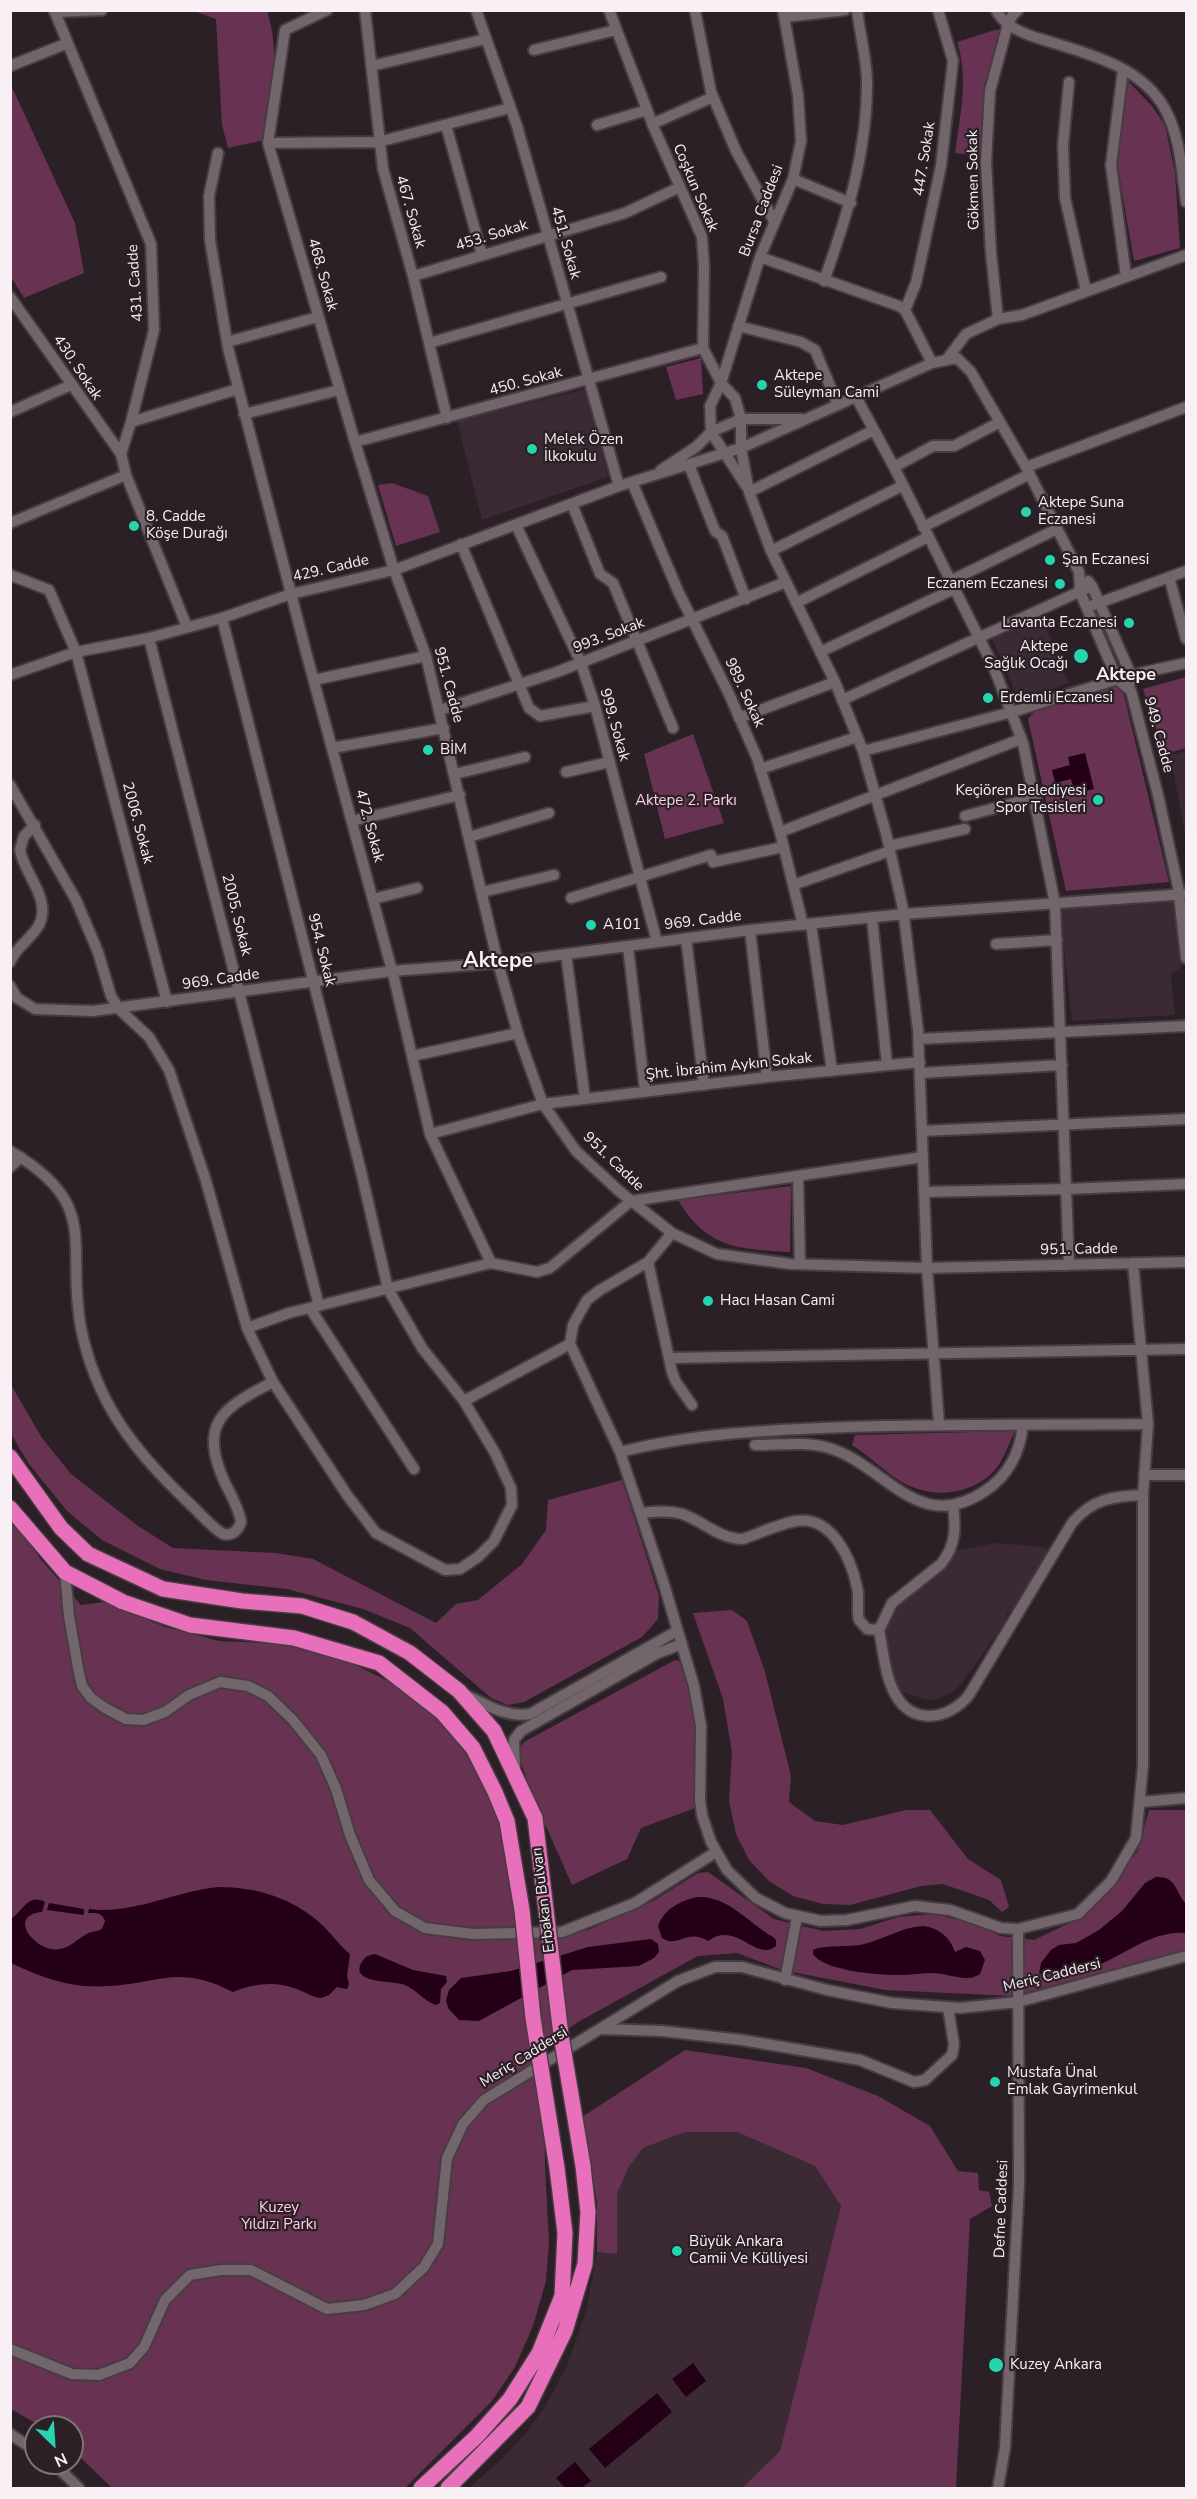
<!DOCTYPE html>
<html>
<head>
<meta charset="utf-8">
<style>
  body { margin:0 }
  #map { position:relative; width:1197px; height:2499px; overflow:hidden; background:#2b2026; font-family:"Nunito Sans",sans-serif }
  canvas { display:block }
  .frame { position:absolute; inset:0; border:12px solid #f8f0f4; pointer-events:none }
  .north { position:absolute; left:24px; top:2415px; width:60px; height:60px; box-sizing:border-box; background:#2b2026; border:2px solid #7d7378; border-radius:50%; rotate:155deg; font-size:16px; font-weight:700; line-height:24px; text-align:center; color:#f8f0f4 }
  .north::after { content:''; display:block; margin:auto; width:21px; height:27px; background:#26d5ae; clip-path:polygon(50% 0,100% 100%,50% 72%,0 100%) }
</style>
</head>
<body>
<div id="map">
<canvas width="1197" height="2499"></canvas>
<div class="frame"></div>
<div class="north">N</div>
</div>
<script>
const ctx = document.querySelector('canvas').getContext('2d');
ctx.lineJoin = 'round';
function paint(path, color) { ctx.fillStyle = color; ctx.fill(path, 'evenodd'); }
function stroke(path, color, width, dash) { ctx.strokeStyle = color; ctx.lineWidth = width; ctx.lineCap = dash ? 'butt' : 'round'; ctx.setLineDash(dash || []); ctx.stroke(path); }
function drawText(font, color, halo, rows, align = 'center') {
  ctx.font = font + ' "Nunito Sans",sans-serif'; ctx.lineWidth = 4.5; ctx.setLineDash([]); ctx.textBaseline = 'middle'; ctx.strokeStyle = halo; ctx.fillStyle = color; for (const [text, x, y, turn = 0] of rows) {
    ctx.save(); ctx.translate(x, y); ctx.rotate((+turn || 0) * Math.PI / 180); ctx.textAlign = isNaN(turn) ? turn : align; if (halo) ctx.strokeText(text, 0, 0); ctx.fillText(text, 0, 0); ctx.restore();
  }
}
paint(new Path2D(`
  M586,389L608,477L482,520L457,421Z
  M1041,616L1069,683L1019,701L992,638Z
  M1186,751V837L1170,755Z
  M1175,899L1182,967L1171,974L1175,1015L1072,1021L1060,910Z
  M996,1543L1053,1548L1019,1603L1006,1615L1008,1618L962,1683L953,1692L939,1699L927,1700L903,1692L896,1695L884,1636L885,1619L898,1604L947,1565L954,1551Z
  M685,2132H737L815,2166L841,2206L780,2451L742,2488H469L501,2460L526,2433L546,2405L567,2366L587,2308L597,2252L617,2253V2194L628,2168L643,2148Z`), '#3b2a33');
paint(new Path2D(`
  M194,11H267C281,54 272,96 264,140L228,148L222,125L216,19Z
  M995,30H1003L984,85L982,156L955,153C960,117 969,77 957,42Z
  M1125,78L1152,106L1165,125L1175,173L1180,248L1134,261L1116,157Z
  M10,83L75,223L84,273L24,298L11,277Z
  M701,358L703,394L676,400L666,367Z
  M392,483L428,496L440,532L396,546L378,485Z
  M1186,677V748L1165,754L1143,689Z
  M1121,683L1169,882L1066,891L1028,719L1036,710Z
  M693,734L724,823L665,839L644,754Z
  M791,1186L790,1252C739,1249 707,1249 678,1200Z
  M10,1383L42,1438L71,1474L138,1526L173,1548L276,1553L313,1559L436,1623L456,1604L478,1600L522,1564L546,1530L548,1500L622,1480L659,1596L658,1619L642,1637L524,1702L508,1705L491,1698L410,1628L363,1609L287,1589L206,1580L160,1569L102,1540L67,1511L29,1464L11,1434Z
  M1015,1431C1008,1445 1002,1465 990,1475C964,1497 928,1498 900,1481C883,1470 869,1456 852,1445L855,1435Z
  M11,1517L42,1561L81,1605L104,1602L165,1627L219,1641L289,1644L341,1658L388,1681L417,1700L438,1718L466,1754L485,1787L503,1833L519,1940L588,1930L653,1901L698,1873L708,1872L774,1919L823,1931L860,1929L898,1917L934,1914L978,1925L1000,1936L1034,1940L1088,1914L1137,1852L1149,1810H1186V1950L1013,1996L885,1990L782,1970L737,1953L698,1956L578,2022L534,2053L544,2106L545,2167L549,2242L546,2281L533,2326L515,2367L492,2401L405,2488H112L79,2456L72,2453V2427H42L11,2409Z
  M732,1610L747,1621L765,1672L791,1776L789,1802L815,1821L843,1825L906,1810H930L968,1859L1001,1880L1009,1907L1002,1912L989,1900L943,1884L921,1886L850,1905L823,1904L793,1896L769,1881L749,1860L736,1834L729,1801L732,1752L723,1699L693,1613Z
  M675,1660L682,1662L699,1706L698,1807L641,1828L627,1859L572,1885C563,1862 516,1766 520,1750C520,1747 523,1744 524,1742Z
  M685,2050L806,2068L878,2096L930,2126L958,2171L978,2173L979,2190L989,2192L992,2206L970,2219L956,2488H742L780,2451L841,2206L815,2166L737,2132H685L643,2148L628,2168L617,2194V2254L597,2252V2202L582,2117Z`), '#683253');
paint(new Path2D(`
  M1085,753L1094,789L1075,794L1071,779L1055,783L1052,770L1070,765L1068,757Z
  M1156,1877C1177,1876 1175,1892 1186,1904V1933C1152,1931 1129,1952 1099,1965C1079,1973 1060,1974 1039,1974L1041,1963L1051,1950L1059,1945L1076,1943L1099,1930L1122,1911L1145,1883Z
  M219,1887C256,1887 293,1898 321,1924C331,1933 339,1945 350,1954L347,1976L349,1984L347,1989L337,1987L329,1995L321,1998C312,1997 303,1991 294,1988C274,1981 253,1984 233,1992C179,1964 161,1983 108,1986C73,1989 42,1978 11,1963V1919C23,1911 28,1893 45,1902L42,1912C5,1915 37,1954 60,1949C71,1947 76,1940 85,1935C90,1931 97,1932 102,1929L105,1921C102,1912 96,1913 88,1913L89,1909C133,1915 175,1891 219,1887Z
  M697,1897C727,1895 749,1923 773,1937L776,1940V1946C756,1963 737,1920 708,1941C686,1928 678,1949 662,1938L658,1926C664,1909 680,1901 697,1897Z
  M49,1903L84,1909V1915L47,1910Z
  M923,1926C939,1928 950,1937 955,1952L966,1947L980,1951L985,1960L980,1974C968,1983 949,1974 935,1973C922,1973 910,1975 897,1975C878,1975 824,1971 813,1954V1950C821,1945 848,1947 860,1945C881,1941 901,1927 923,1926Z
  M651,1939L658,1944L659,1952L654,1958L639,1966L572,1970L479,2021L459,2020L448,2008L446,2000L449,1990L461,1978L511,1971L588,1947Z
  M375,1954L413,1970L446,1976L447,1982L441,1989L440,2003L436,2005C424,2001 417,1990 405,1985C394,1980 346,1985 363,1960C366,1956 370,1955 375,1954Z
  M693,2363L706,2381L686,2397L672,2379Z
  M657,2393L672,2412L605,2468L589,2449Z
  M575,2462L591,2481L581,2488H565L556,2478Z`), '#230016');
const minor = new Path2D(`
  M54,10L151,244L154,330L131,422L121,454L126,475L187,627
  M327,10L285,30L268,143L355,442L394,570L426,656L498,963L519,1037L543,1104L576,1151L619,1191L672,1233L717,1254L790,1264L927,1268L1186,1262
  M365,10L383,169L413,276L447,418
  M476,10L517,126L619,486
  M609,10L654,128L702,237L704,267L703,348L721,383L735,398L741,419V448L749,492L771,551L835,682L863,751L887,837L903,909L918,1030L927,1268L939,1424
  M695,10L711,92L736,151L774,221
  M996,10C1005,27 1024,34 1041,39C1085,53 1141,65 1165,109C1180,136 1182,172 1186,202
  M55,12L102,10
  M786,17L845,10
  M534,50L616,30
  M10,66L68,43
  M371,66L486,39
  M1123,70L1111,165L1126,276
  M1069,82L1063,145L1065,198L1086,291
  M652,124L713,97
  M446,125L482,255
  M597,125L647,110
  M268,143L378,142L510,108
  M218,153L209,196L210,240L228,348L306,652L394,978L430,1134L491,1263
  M793,179L851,203
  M760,257L899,306L905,310L932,363
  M413,276L625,213L680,187
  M824,281C847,216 867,153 867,83C867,60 860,34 857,10
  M10,297L121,454
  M905,310L916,283L941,166L953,61L938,10
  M998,319L991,253L986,162L990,91L1008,24L1012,16L1018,10
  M738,326L801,342L815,350L838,405
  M227,342L318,317
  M429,343L661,277
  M947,359L966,334L998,319L1022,315L1186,255
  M856,397L894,467L994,668L1023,743L1055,904L1069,1265
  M10,412L71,385
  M244,414L339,390
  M131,422L238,389
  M355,442L703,348
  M689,465L715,531L722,536L746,599
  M894,467L933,446H954L1000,422
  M1026,467L1186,407
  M661,470L696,447L711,432L741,419H801
  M632,482L678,591L729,694L757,758L780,832L803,925
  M746,486L711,432L710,406L721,383L760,257L793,179L801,141L798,95L783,10
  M749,492L874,430
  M572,504L600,574L613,583L673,728
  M10,523L126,475
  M516,525L581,663L595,706L657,942
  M923,527L1030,474
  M461,544L529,708L540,716L595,706
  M771,551L902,486
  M10,575L49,590L76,652L167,1002
  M1169,577L1186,639
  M950,581L1057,529
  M1088,581L1092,586L1131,675V682
  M796,603L928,537
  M1093,605L1186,571
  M149,638L319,1306
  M820,652L954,589
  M10,675L76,652L149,638L222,618L291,594L394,570L619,486L741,448L932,363L957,358L971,372L1026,467L1079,572L1080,592L1117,679L1131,691L1158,795L1178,887L1186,958
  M314,680L426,656
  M842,700L1092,586
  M440,710L557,672L786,582
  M739,718L835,682
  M332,748L444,728
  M863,751L1012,712L1131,675L1186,663
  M760,769L857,737
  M566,772L610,762
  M455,774L525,757
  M10,785L76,900L98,952L111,996L119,1009L149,1037L169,1070L206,1181L247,1328L273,1382L347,1495L376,1533L445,1570L460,1569L478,1557L494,1541L512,1505L511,1488L495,1453L464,1401L422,1348L388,1289L360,1167L222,618
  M965,816L1036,797
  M352,821L460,795
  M780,832L1021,739
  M469,837L549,813
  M889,846L965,829
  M793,885L890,851
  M482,892L554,875
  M571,898L711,855L713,862L783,847
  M373,899L417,888
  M872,918L887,1065
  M811,924L832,1071
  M750,930L767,1077
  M686,938L704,1085
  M996,944L1057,940
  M628,947L645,1091
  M566,954L585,1099
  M10,962C16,947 32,938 39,925C52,899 24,874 20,850L24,836L35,825
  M10,986L17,998L35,1009L93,1011L392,971L498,963L750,930L904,914L1186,894
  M919,1039L1186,1026
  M412,1056L518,1033
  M920,1073L1062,1065
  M922,1131L1186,1119
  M430,1134L543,1104L767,1077L920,1062
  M10,1151C103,1205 65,1244 81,1328C96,1403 135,1452 189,1503C200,1513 210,1526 223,1534C232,1536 238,1531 241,1522C239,1509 231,1495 225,1483C198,1423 222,1408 273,1382
  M10,1167L21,1157
  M798,1176L800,1264
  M924,1192L1067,1189L1186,1184
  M672,1233L648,1262L600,1290L587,1300L573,1325L570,1344L620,1452L663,1581L694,1686L701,1726L700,1800L702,1815L711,1842L727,1870L756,1898L785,1913L821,1921L847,1920L915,1906L950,1910L1001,1928L1018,1929L1078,1914L1111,1881L1136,1838L1143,1765V1495L1148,1424L1133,1263
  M648,1262L672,1372L676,1382L692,1405
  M310,1308L414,1469
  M247,1328L289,1313L491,1263L537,1272L550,1268L631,1201L923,1157
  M669,1358L1186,1349
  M464,1401L570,1344
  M755,1445C779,1445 806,1441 829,1448C887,1466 918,1536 985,1491C1008,1476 1020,1452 1023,1425
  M620,1452C695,1433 770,1430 847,1427C947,1424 1047,1425 1148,1424
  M1144,1475H1186
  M953,1505C956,1528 956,1545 941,1564L892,1603L879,1630C883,1650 885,1676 895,1694C912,1726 949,1720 969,1695L1072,1523C1092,1499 1113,1496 1143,1495
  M640,1513C654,1512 668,1510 682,1514C703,1521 719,1539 743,1539C760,1533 779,1524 796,1521C832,1515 851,1559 857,1587C860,1598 856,1609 859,1620L867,1629L879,1630
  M65,1572L69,1616L78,1668L82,1686L91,1698L105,1708L126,1719L143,1720L165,1712L189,1695L220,1682L248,1686L268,1696L293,1720L321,1755L336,1789L350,1835L369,1880L395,1911L425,1928L473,1934L562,1932L635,1903L716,1852
  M464,1694C485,1704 506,1718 530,1714L677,1631
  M515,1768L514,1740L521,1731L658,1653L682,1644
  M1141,1802L1186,1798
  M785,1980L797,1917
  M600,2029L662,2031L742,2040L860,2060L914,2082L925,2080L952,2055L954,2045L948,2007
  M10,2349L72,2374L99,2375L130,2363L144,2347L165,2300L190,2275L221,2270H251L327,2309L364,2305L395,2294L424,2267L438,2244L447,2158L463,2124L484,2100L678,1981L715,1967H742L827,1990L892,2003L960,2008L1018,2002L1186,1956
  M10,2434L36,2451
  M53,2463L79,2488
  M998,2488L1005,2448L1019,2184L1018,1929`);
const highway = new Path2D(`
  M10,1457L61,1528L88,1554L163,1589L242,1601L302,1606L353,1622L410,1653L459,1691L494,1731L535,1818
  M10,1508L65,1572L123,1602L190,1625L294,1638L379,1663L442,1712L473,1748L495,1792L507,1821
  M421,2488L477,2436L510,2399L539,2353L562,2296L565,2233L557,2168
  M448,2488L528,2407L565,2331L585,2264L588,2212L583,2166`);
stroke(minor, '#453d41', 14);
stroke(highway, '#453d41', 18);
stroke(minor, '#72656c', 10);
stroke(highway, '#e86fb9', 15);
const highwayBridge = new Path2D(`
  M535,1818L561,2035L583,2166
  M507,1821L522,1910L533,2018L557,2168`);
stroke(highwayBridge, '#453d41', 18, []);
stroke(highwayBridge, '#e86fb9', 15);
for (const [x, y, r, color] of [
  [762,385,6,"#26d5ae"],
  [532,449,6,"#26d5ae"],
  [1026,512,6,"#26d5ae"],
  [134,526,6,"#26d5ae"],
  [1050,560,6,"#26d5ae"],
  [1060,584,6,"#26d5ae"],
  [1129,623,6,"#26d5ae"],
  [1081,656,8,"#26d5ae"],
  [988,698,6,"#26d5ae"],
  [428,750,6,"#26d5ae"],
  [1098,800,6,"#26d5ae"],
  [591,925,6,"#26d5ae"],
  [708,1301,6,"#26d5ae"],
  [995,2082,6,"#26d5ae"],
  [677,2251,6,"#26d5ae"],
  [996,2365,8,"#26d5ae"]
]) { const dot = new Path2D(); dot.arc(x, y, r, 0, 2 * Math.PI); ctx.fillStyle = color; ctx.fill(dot); stroke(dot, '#2b2026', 2); }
drawText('15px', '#f8f0f4', '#2b2026', [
  ["447. Sokak",925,159,-81],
  ["Gökmen Sokak",974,180,-91],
  ["Coşkun Sokak",695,188,67],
  ["Bursa Caddesi",762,211,-69],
  ["467. Sokak",410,212,74],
  ["453. Sokak",492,236,-17],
  ["451. Sokak",565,243,74],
  ["468. Sokak",322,275,74],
  ["431. Cadde",136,283,-94],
  ["430. Sokak",77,368,56],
  ["450. Sokak",526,382,-15],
  ["429. Cadde",331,569,-13],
  ["993. Sokak",609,636,-21],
  ["951. Cadde",448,685,75],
  ["989. Sokak",744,693,65],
  ["999. Sokak",614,725,74],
  ["949. Cadde",1158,735,75],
  ["2006. Sokak",137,823,75],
  ["472. Sokak",369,826,75],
  ["2005. Sokak",236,915,76],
  ["969. Cadde",703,921,-7],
  ["954. Sokak",321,950,76],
  ["969. Cadde",221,980,-8],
  ["Şht. İbrahim Aykın Sokak",729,1067,-6],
  ["951. Cadde",613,1162,44],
  ["951. Cadde",1079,1250,-1],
  ["Erbakan Bulvarı",544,1900,-97],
  ["Meriç Caddersi",1052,1976,-14],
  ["Meriç Caddersi",524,2058,-32],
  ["Defne Caddesi",1002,2209,-88]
]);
drawText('15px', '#f8f0f4', '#2b2026', [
  ["Aktepe",774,376],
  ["Süleyman Cami",774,393],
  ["Melek Özen",544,440],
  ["İlkokulu",544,457],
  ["Aktepe Suna",1038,503],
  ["Eczanesi",1038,520],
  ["8. Cadde",146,517],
  ["Köşe Durağı",146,534],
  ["Şan Eczanesi",1062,560],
  ["Eczanem Eczanesi",1048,584,"right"],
  ["Lavanta Eczanesi",1117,623,"right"],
  ["Aktepe",1068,647,"right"],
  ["Sağlık Ocağı",1068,664,"right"],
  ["Erdemli Eczanesi",1000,698],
  ["BİM",440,750],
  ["Keçiören Belediyesi",1086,791,"right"],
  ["Spor Tesisleri",1086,808,"right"],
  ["A101",603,925],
  ["Hacı Hasan Cami",720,1301],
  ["Mustafa Ünal",1007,2073],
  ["Emlak Gayrimenkul",1007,2090],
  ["Büyük Ankara",689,2242],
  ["Camii Ve Külliyesi",689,2259],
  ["Kuzey Ankara",1010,2365]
], 'left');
drawText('15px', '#ffcfe9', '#2b2026', [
  ["Aktepe 2. Parkı",686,801],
  ["Kuzey",279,2208],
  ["Yıldızı Parkı",279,2225]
]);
drawText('bold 18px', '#f8f0f4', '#2b2026', [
  ["Aktepe",1126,676]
]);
drawText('bold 21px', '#f8f0f4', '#2b2026', [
  ["Aktepe",498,962]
]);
</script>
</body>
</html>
